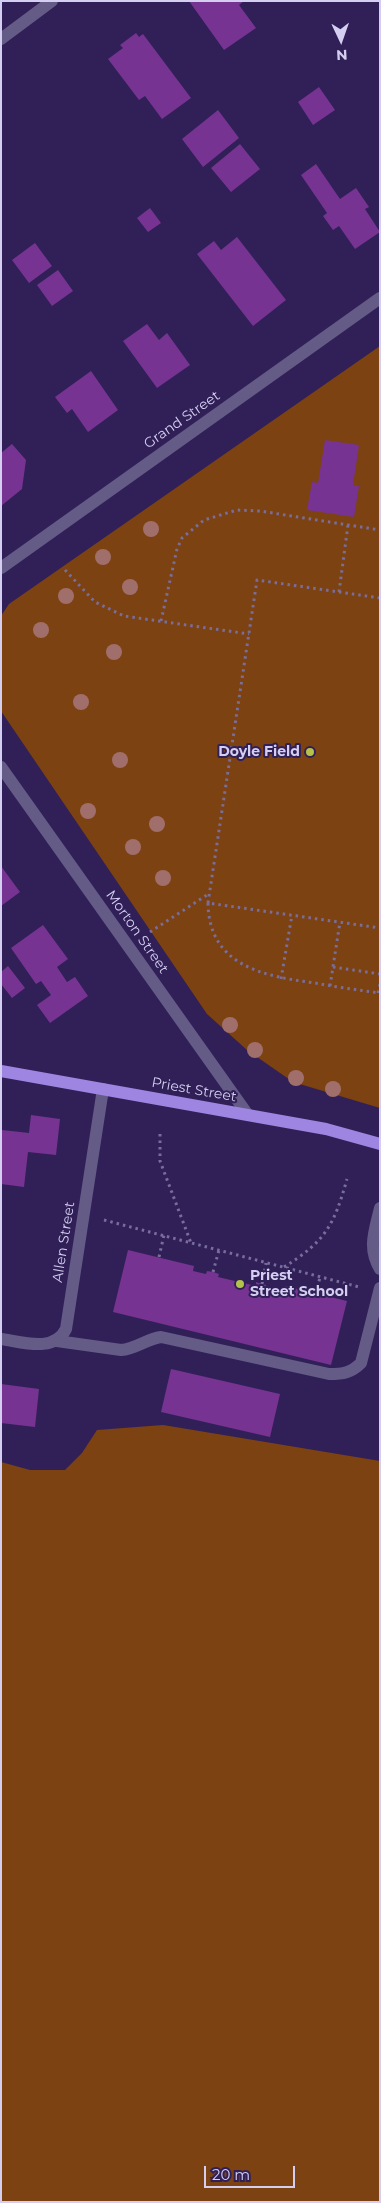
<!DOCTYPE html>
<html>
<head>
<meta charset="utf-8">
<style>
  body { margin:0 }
  #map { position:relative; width:381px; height:2203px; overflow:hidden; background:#312057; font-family:Montserrat,sans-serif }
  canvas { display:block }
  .frame { position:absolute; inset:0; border:2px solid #d4cef0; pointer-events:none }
  .north { position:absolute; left:316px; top:15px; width:50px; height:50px; -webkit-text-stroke:4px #312057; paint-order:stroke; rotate:177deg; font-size:14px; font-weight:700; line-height:20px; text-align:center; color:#d4cef0 }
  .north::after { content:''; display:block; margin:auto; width:18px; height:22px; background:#d4cef0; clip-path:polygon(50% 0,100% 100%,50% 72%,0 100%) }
  .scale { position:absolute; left:204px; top:2166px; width:91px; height:22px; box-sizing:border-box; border:2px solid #d4cef0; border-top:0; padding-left:6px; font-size:15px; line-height:18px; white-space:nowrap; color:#d4cef0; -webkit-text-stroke:4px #312057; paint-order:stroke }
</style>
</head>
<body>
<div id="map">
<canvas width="381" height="2203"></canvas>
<div class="frame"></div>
<div class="north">N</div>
<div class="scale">20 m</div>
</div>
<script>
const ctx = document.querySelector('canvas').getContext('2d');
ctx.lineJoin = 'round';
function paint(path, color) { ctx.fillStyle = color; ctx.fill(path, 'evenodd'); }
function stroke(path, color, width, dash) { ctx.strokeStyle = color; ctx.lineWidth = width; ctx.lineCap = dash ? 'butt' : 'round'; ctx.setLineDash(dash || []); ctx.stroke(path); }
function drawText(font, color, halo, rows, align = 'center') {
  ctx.font = font + ' Montserrat,sans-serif'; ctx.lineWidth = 4; ctx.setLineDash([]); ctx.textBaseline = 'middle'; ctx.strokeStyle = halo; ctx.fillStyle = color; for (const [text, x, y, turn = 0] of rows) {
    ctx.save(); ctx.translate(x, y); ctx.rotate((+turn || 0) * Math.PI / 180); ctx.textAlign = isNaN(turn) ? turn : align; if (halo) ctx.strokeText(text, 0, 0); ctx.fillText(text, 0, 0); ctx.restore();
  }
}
paint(new Path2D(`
  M380,346V1108L293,1082L247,1050L207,1014L1,711V616L9,604Z
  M163,1425L380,1461V2202H1V1462L30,1470H65L82,1453L97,1430Z`), '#7d4212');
paint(new Path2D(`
  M189,1H244L239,5L256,28L224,50Z
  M136,33L139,37L143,34L191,98L162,119L145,96L139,100L108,59L123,48L120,45Z
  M319,87L335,110L313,125L298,102Z
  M218,110L239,138L203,167L182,139Z
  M240,144L260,169L231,192L211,168Z
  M316,164L340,199L356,188L369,207L365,209L380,232L355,249L339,226L333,230L323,216L327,213L301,175Z
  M150,208L161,223L148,232L137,218Z
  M237,237L286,300L253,326L197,254L214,241L221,250Z
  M35,243L52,266L29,283L12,260Z
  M58,270L73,291L52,306L37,285Z
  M147,324L159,340L167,333L190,365L157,388L123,341Z
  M91,371L118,410L88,432L72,409L67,413L55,397Z
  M325,440L359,445L353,485L359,486L354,517L307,510L312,482L318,483Z
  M12,444L26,460L22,489L1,506V453Z
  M1,866L20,892L1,906Z
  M43,925L68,959L57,967L67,982L75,977L88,996L50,1023L37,1005L51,995L41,981L36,984L11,948Z
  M8,966L25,988L12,998L1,984V972Z
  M31,1115L60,1119L56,1155L28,1152L24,1187L1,1184L2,1130L29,1133Z
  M128,1250L194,1266L193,1271L206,1274L207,1271L213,1272L219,1274L218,1277L256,1286V1282L262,1284L266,1285V1288L284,1293L285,1286L347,1301L331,1365L113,1312Z
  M171,1369L280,1394L270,1437L161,1412Z
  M1,1384L39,1389L35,1427L1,1423Z`), '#763392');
stroke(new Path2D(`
  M65,570L95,602L124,616L249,634
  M339,592L348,525
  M380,598L257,580L208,903L380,928
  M161,621L177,549L182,538L204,520L237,510L260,511L380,530
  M208,903C209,966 263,976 315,983C336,987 358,990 380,993
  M150,932L210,893
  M333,967L380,974
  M281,979L292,915
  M330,986L340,922
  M378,993L380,984
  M160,1134V1161L191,1243
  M104,1220L359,1287
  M159,1257L164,1235
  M284,1267C326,1241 334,1225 347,1179
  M213,1272L219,1250
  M262,1284L266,1263
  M316,1294L320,1277`), '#796d9b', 3, [2.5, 4]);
stroke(new Path2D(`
  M1,39L52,1
  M1,568L380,298
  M1,767L248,1115
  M380,1208C375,1230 367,1248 380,1269
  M1,1339C23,1342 54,1353 66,1329L103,1089
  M57,1341L121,1350C136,1349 146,1339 161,1337L329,1374C343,1374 351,1373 361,1363L380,1288`), '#655b87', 12);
stroke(new Path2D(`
  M1,1071L326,1129L380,1144`), '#9d85e1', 12);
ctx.fillStyle = '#a16f6b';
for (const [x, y] of [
  [151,529],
  [103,557],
  [130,587],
  [66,596],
  [41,630],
  [114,652],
  [81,702],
  [120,760],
  [88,811],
  [157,824],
  [133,847],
  [163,878],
  [230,1025],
  [255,1050],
  [296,1078],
  [333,1089]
]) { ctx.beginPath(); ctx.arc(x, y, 8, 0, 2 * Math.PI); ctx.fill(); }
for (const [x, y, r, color] of [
  [310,752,5,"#b6c149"],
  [240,1284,5,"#b6c149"]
]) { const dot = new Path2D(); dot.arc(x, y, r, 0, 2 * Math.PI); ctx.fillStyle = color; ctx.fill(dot); stroke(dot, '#312057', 2); }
drawText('14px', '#d4cef0', '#312057', [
  ["Grand Street",182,420,-35],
  ["Morton Street",137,932,55],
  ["Priest Street",194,1090,10],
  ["Allen Street",64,1242,-81]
]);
drawText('bold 14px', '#d4cef0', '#312057', [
  ["Doyle Field",300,752],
  ["Priest",250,1276,"left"],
  ["Street School",250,1292,"left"]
], 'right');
</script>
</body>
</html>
